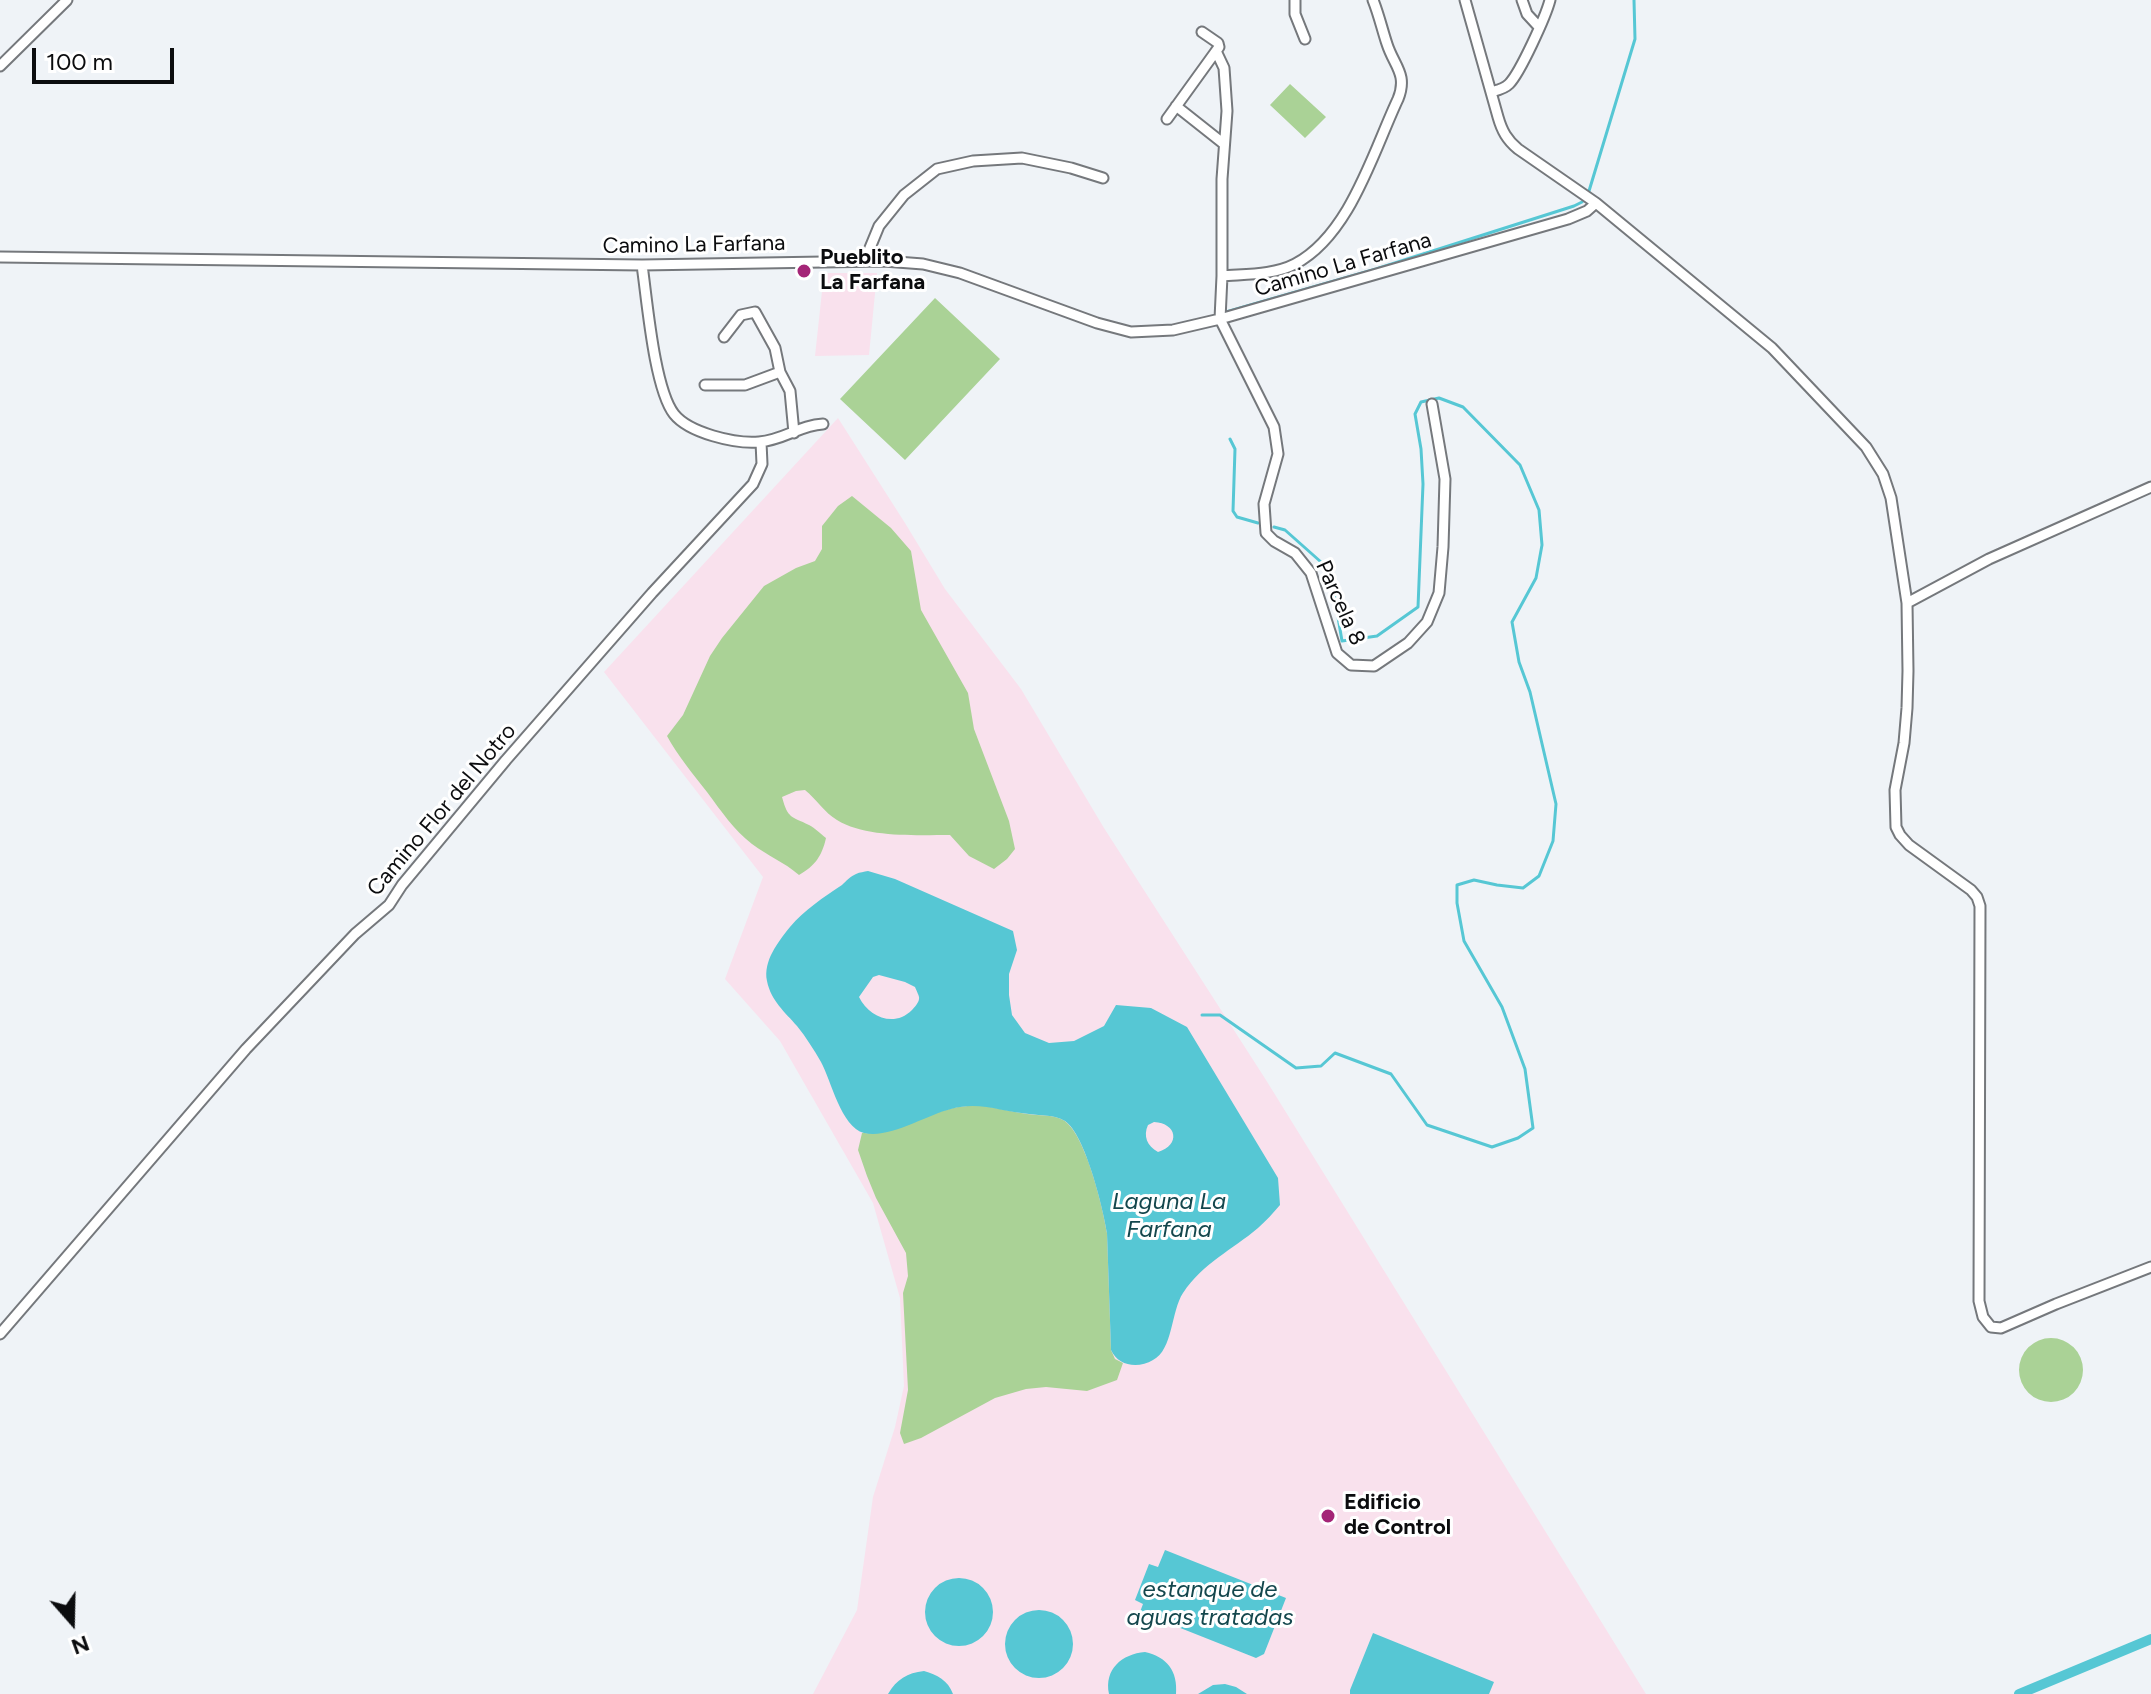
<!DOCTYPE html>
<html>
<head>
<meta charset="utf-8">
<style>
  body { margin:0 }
  #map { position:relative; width:2151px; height:1694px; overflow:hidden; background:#eff3f7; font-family:Figtree,sans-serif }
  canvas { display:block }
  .north { position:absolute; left:32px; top:1582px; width:80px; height:80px; -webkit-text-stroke:6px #fff; paint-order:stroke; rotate:160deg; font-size:22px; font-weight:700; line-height:32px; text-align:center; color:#0b0c0e }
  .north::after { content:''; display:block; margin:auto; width:28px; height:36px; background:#0b0c0e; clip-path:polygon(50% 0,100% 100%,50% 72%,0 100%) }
  .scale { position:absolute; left:32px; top:48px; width:142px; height:36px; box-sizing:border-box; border:4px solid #0b0c0e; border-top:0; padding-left:10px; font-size:24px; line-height:28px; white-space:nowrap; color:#0b0c0e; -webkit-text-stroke:6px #fff; paint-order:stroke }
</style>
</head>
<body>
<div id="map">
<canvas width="2151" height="1694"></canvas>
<div class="north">N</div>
<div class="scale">100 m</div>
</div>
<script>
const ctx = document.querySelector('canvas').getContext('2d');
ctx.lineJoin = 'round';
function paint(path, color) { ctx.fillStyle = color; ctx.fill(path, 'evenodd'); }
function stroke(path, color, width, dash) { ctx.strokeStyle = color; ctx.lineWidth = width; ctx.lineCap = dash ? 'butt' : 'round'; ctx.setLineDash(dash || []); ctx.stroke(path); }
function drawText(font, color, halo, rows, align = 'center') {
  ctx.font = font + ' Figtree,sans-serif'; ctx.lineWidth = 6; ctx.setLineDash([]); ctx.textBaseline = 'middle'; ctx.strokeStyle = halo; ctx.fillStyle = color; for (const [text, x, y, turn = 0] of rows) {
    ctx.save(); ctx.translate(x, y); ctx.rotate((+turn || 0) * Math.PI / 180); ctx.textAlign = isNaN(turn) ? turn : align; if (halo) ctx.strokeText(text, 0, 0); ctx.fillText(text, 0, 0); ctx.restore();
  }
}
paint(new Path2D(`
  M824,273H877L869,355L815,356Z
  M838,418L905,523L945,589L1021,689L1104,828L1266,1080L1646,1694H813L857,1610L873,1497L895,1427L904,1386L900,1298L873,1203L780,1041L725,979L763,877L604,672Z`), '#f9e1ed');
paint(new Path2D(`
  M1290,84L1326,117L1305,138L1270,105Z
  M935,298L1000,359L905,460L840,399Z
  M852,496L891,528L911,551L921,610L968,693L974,729L1009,821L1015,849L1007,859L994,869L969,856L950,835C917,835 866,838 837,820C825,813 816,799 805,790L796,791L782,797C788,819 791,816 809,825C815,828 821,834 826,838C822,856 815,866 799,875C784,862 768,856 752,844C734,830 721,811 707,792C693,774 678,756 667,736L683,715L710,656L722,638L764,586L796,568L815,561L822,549V526L838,506Z
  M978,1105C995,1107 1011,1112 1027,1114C1040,1116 1051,1114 1063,1120C1085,1132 1103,1208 1107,1233L1111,1350L1115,1359L1123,1363L1117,1380L1087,1391L1046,1387L1026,1389L995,1398L921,1438L904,1444L900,1433L908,1390L903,1293L908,1276L906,1253L876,1198L867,1176L858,1150L862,1133C895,1135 921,1115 953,1108C961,1106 970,1106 978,1105Z
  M2019 1370a32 32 0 1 1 64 0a32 32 0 1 1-64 0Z`), '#aad296');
paint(new Path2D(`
  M868,871L895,879L1013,931L1017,950L1009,974V995L1012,1015L1025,1033L1049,1043L1074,1041L1104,1026L1116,1005L1151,1008L1187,1027L1278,1178L1280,1205C1273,1213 1266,1221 1258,1228C1232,1250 1203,1263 1183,1293C1171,1311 1173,1350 1153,1360C1138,1369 1118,1366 1111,1350L1107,1233C1103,1208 1085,1134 1065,1121C1053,1114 1042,1116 1029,1114C1001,1112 980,1101 951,1109C926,1115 890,1139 864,1133C841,1127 831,1080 821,1062C814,1050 806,1037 797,1026C785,1012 771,1001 767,981C763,961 778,942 790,927C804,910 824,897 842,885C846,881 851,876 856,874C860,872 864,872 868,871ZM879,975L905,982L915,987C916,990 920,997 919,999C919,1002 914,1008 912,1010C894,1028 869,1017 859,997L873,977ZM1154,1122C1177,1123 1181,1145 1158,1152C1147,1146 1143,1136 1148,1125Z
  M1165,1550L1286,1598L1264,1654L1256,1658L1140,1612L1143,1604L1135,1600L1149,1564L1158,1567Z
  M925 1612a34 34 0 1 1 68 0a34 34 0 1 1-68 0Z
  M1005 1644a34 34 0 1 1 68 0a34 34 0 1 1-68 0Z
  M1373,1633L1494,1682L1489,1694H1350V1690Z
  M1145,1652C1167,1657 1178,1671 1176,1694H1109C1104,1669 1122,1654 1145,1652Z
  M924,1671C937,1675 948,1680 953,1694H888C897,1679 907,1673 924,1671Z
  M1225,1684L1236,1687L1247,1694H1198L1213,1685Z`), '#56c7d4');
stroke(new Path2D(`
  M1589,191L1635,39L1634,0
  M1226,312L1376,269L1574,206L1582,202
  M1230,439L1235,449L1233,511L1237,517L1258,523
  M1202,1015H1220L1296,1068L1321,1066L1335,1053L1391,1074L1427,1125L1492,1147L1518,1138L1533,1128L1525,1069L1502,1007L1464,941L1457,903V885L1474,880L1497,885L1523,888L1539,876L1553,841L1556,804L1530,692L1519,662L1512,622L1536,578L1542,545L1539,510L1520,465L1463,407L1439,398L1421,402L1415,414L1421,449L1423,484L1418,607L1377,636L1342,641L1330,570L1285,530L1274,527`), '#56c7d4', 3);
stroke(new Path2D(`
  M2019,1694L2151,1639`), '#56c7d4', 10);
const minor = new Path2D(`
  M1295,0V14L1305,39
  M1465,0L1498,117C1502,131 1507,140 1518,149L1596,203L1772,348L1866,447L1883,474L1891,498L1907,603L1908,671L1907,708L1904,743L1895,790L1896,827L1900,835L1909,845L1971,890L1977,897L1980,906L1979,1301L1983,1317L1991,1327L2001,1328L2056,1304L2151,1267
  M1522,0L1527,14L1539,27
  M1216,51L1224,68L1227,111L1222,179V276L1220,319L1274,427L1278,454L1264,504L1266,533L1274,541L1295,553L1311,573L1337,653L1351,665L1374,666L1408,643L1427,622L1439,593L1443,547L1445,479L1432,404
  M0,66L67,0
  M1491,92C1498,90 1504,89 1509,84C1520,73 1546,16 1550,0
  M1176,106L1224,144
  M1167,119L1219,47L1218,43L1202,32
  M0,257L642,265L884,261L923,264L960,273L1097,323L1131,332L1173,330L1220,319L1568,219L1587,211L1596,203
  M865,260L879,226L904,195L937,169L973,161L1022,158L1071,168L1103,178
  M642,265C647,299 654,388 674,414C689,433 735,444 759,442C784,440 800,425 823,424
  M1222,276C1245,274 1274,275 1295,264C1350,235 1373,152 1398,99C1408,74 1394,66 1387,44C1382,29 1379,15 1373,0
  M724,337L741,315L755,312L775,348L780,372L790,391L794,433
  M705,385H745L780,372
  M1907,603L1989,559L2151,487
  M0,1334L246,1049L355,934L389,905L402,885L506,760L652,593L753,484L762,464L761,442`);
stroke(minor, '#75787c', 13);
stroke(minor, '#fff', 9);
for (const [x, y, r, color] of [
  [804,271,8,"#a42577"],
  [1328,1516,8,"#a42577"]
]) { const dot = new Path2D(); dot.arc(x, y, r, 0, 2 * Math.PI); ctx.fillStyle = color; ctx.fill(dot); stroke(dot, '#fff', 3); }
drawText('22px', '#0b0c0e', '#fff', [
  ["Camino La Farfana",694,245,-1],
  ["Camino La Farfana",1343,265,-16],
  ["Parcela 8",1340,603,66],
  ["Camino Flor del Notro",442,810,-50]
]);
drawText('bold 22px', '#0b0c0e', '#fff', [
  ["Pueblito",820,258],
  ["La Farfana",820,283],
  ["Edificio",1344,1503],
  ["de Control",1344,1528]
], 'left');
drawText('italic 24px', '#14474d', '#fff', [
  ["Laguna La",1169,1202],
  ["Farfana",1169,1230],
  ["estanque de",1210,1590],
  ["aguas tratadas",1210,1618]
]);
</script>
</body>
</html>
